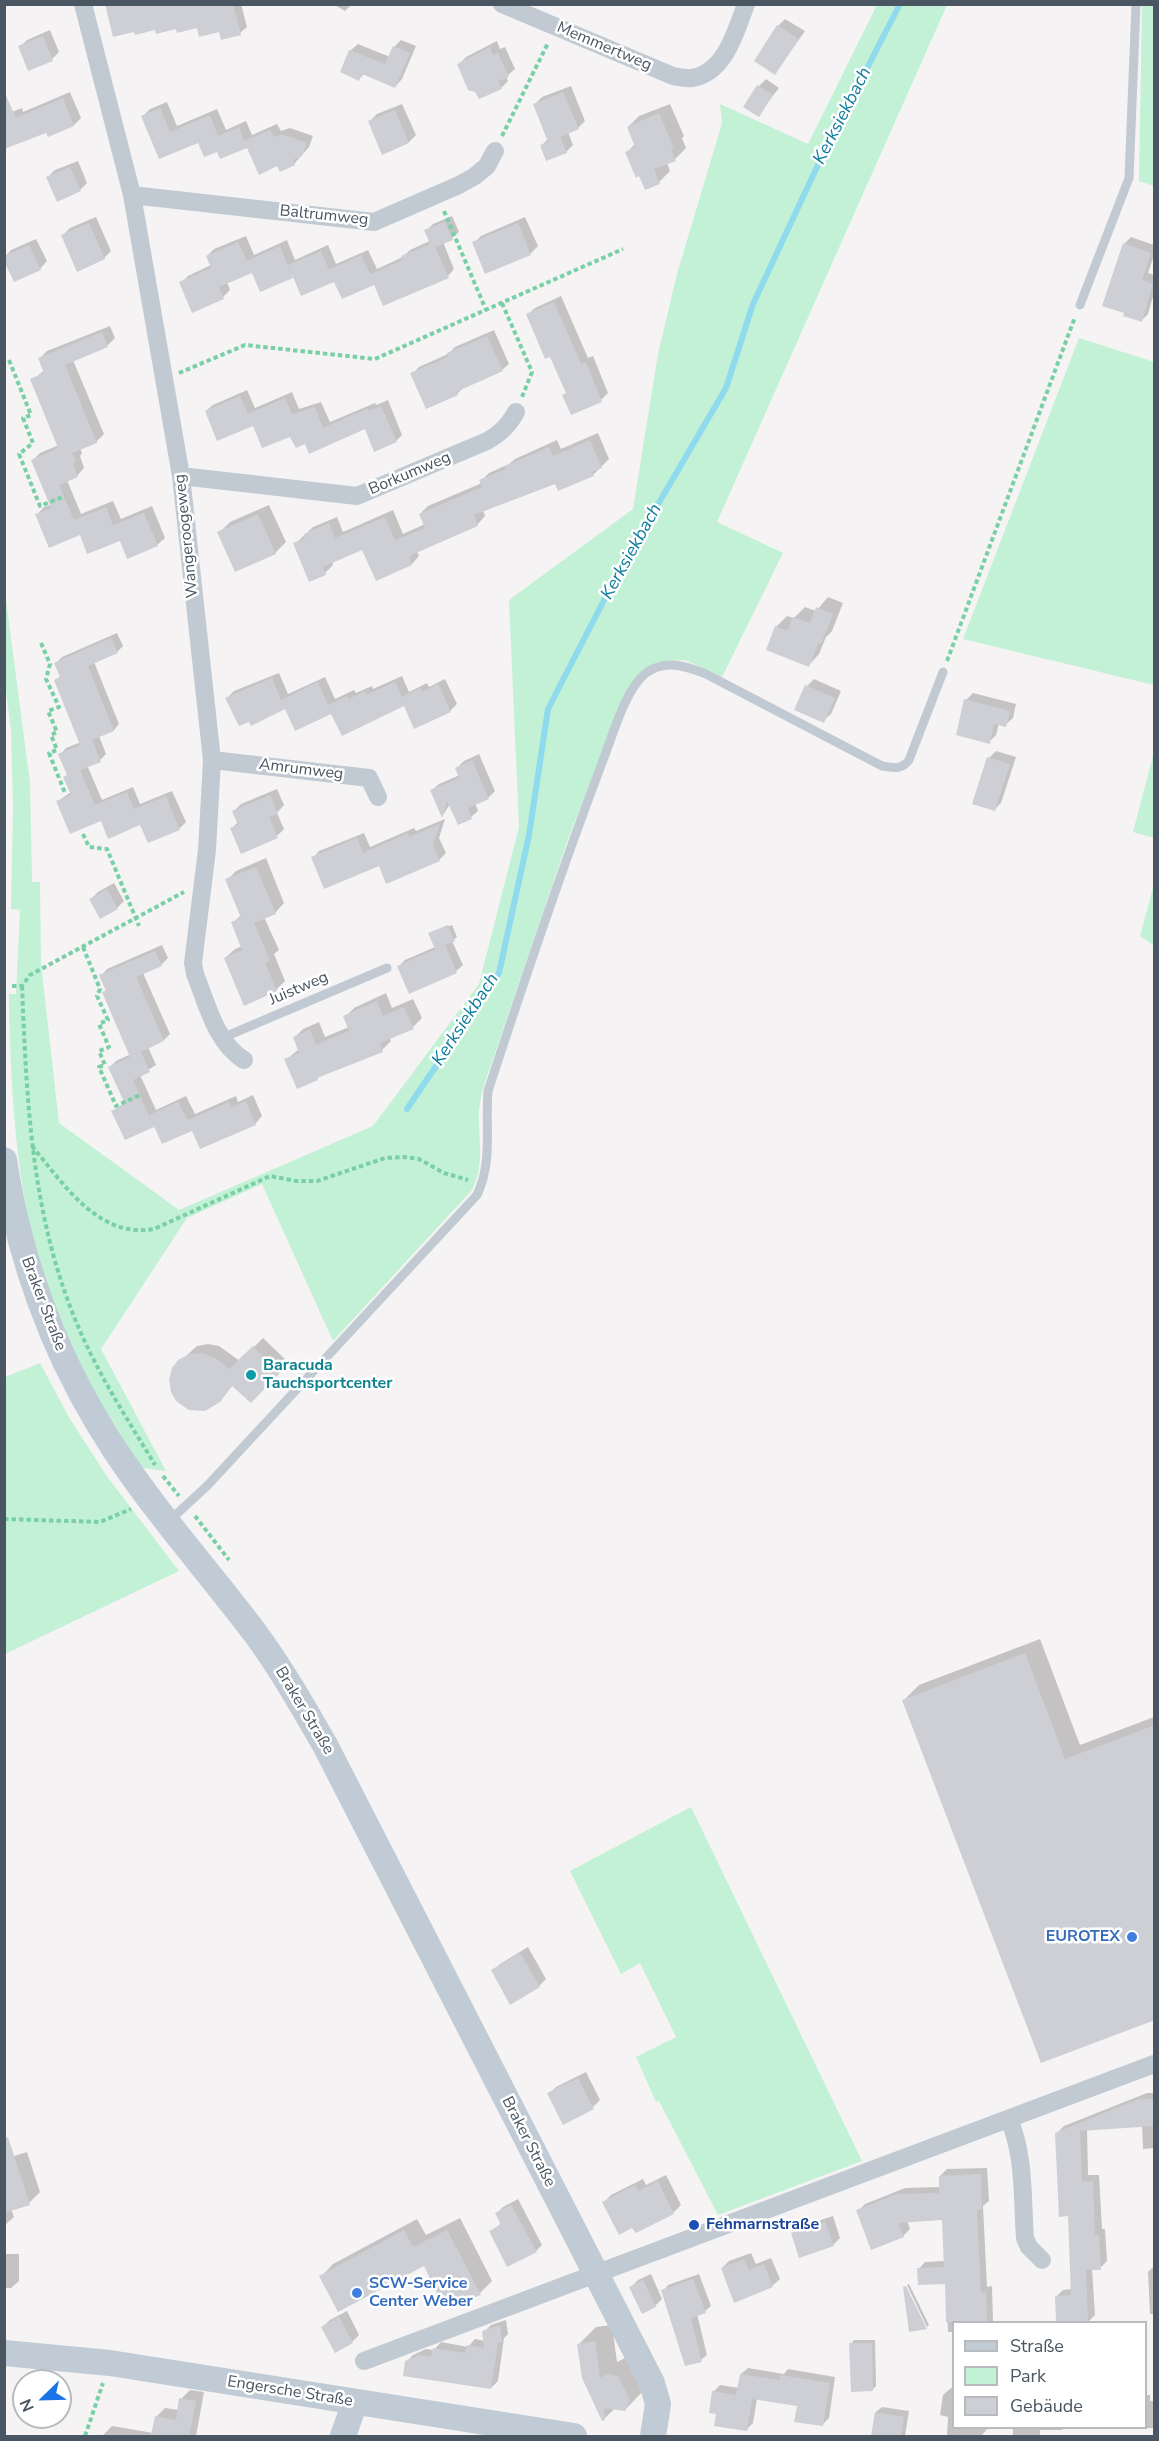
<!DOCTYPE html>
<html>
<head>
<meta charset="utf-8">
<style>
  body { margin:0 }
  #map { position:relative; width:1159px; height:2441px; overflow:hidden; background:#f5f3f3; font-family:"Nunito Sans",sans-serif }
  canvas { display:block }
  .frame { position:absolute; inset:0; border:6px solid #4a5661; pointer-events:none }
  .legend { position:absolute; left:952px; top:2321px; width:195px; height:108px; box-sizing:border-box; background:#fff; border:2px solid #b7bbc0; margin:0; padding:8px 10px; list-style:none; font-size:18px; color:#4a5661 }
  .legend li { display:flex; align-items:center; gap:12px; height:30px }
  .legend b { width:30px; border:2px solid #b7bbc0 }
  .north { position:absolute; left:12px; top:2369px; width:60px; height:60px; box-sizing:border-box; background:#fff; border:2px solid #b7bbc0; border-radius:50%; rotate:247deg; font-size:16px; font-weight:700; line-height:24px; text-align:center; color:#4a5661 }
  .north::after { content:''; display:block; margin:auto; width:21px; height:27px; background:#1a73e8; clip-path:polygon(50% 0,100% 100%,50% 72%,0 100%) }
</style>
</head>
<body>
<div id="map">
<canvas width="1159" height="2441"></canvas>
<div class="frame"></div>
<ul class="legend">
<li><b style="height:8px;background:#c1cbd6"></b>Straße</li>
<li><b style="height:16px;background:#c3f1d5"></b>Park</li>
<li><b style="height:16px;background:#cdcfd5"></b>Gebäude</li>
</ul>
<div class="north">N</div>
</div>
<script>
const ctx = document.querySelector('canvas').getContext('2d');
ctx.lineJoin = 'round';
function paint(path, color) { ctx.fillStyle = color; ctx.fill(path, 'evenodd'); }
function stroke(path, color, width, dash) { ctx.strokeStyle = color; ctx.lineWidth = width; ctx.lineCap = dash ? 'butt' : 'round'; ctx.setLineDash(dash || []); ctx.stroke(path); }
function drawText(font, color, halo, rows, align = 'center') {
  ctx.font = font + ' "Nunito Sans",sans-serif'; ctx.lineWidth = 5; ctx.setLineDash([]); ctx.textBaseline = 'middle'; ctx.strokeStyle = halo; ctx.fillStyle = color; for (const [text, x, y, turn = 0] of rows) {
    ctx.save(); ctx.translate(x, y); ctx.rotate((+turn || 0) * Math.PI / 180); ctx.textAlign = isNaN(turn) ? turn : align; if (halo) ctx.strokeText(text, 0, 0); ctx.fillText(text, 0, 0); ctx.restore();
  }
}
paint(new Path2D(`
  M877,5H947L717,522L783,553L722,677L685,660L657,662L641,673L615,719L568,839L483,1088C480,1101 478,1113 479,1126C480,1149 483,1168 472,1190L333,1341L262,1184L187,1218L101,1349L166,1471L142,1468C121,1435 99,1402 80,1367C19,1251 11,1122 9,994H16L20,910L11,909L13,808L11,730L4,675V585L30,783L32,882H40L41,964L59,1123L179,1210L373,1126L479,984L519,827L509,600L633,509L658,354L677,274L722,123L720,104L808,144Z
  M1142,5H1154V186L1139,181Z
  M1079,338L1154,362V685L963,639Z
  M1154,752V838L1133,832Z
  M1154,884V946L1140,936Z
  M40,1363L70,1419L106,1475L179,1571L5,1654V1377Z
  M691,1807L862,2161L718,2215L659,2101L656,2102L636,2057L676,2037L640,1963L621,1974L570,1871Z`), '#c3f1d5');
paint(new Path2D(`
  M106,4H241L247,27L240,33L198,26L156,28Z
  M333,4H352L345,11Z
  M785,19L805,31L775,73L778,26Z
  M50,30L59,52L52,59L29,69L20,47L27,40Z
  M401,40L416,46L402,79L395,87L364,74L359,79L350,51L358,44L390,57L394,47Z
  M497,41L500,49L505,47L515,69L506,77L508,81L501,88L459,64L466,57Z
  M766,79L779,88L758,115L759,86Z
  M571,86L585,121L578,128L568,132L573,145L566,152L541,146L548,139L535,104L542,97Z
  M70,92L81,118L74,125L46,131L4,115L22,108L23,112Z
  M167,102L177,126L217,109L226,130L246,121L252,135L277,124L281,131L290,128L313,136L309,147L294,164H278L248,146L218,150L198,141L160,157L143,116L150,109Z
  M402,104L416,135L409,142L383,153L370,121L377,114Z
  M670,104L684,136L682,138L686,148L675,159L667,163L670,171L659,182L627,152L635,144L628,127L639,116Z
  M78,161L87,183L80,190L48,177L55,170Z
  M452,216L459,232L452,238L443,242L454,269L448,276L375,283L253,271L227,282L230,290L223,297L193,311L181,283L188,276L211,265L207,256L214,249L246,236L254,255L287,240L295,260L328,245L336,264L368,250L377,269L403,257L410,250L430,241L426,231L433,224Z
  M96,217L111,251L104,258L63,235L70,228Z
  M525,217L538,246L531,253L486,272L474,243L481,236Z
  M1131,237L1154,245V255L1148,273L1154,275V293L1148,314L1141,321L1125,312L1124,244Z
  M36,239L47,261L40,269L4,258L11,250Z
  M561,296L588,358L593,356L608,393L601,400L567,392L551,355L527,315L535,308Z
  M110,326L115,338L107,346L73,360L104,434L96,442L80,448L82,453L80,456L84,468L77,476L67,480L81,514L113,501L121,519L152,506L165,538L157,545L81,533L37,515L44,507L51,505L33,460L40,453L59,445L32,380L45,370L40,358L47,351Z
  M494,330L509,364L502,370L464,387L457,394L412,374L419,367L448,354L455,347Z
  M247,390L255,408L292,392L299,409L321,402L330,422L375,403L376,405L388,400L402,435L396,441L365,427L305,442L291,435L206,411L213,405Z
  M598,433L609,459L593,475L556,482L483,510L485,516L478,524L417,551L419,556L412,564L363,548L332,561L333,565L325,573L310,580L295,544L313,527L337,517L343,532L393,510L403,534L425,524L420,514L428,506L482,483L481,481L489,473L509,464L515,459L557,440L561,449Z
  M269,505L286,542L275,553L219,533L230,522Z
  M828,597L843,603L832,631L826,637L819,654L809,665L776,627L787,616L794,618L805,607L816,611Z
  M117,633L123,646L117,652L94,662L119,724L114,730L99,736L106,754L100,760L87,765L102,800L133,787L140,804L172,791L186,822L179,829L102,819L58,801L71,792L68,774L60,755L66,748L81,742L55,681L61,675L56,663L62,657Z
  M279,673L288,694L325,677L335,699L354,690L356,693L372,686L373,689L402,676L409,692L427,683L429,687L445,679L457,704L450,711L405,704L332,712L227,698L234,691Z
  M814,679L841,691L831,714L823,721L796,709L807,686Z
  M973,693L1016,704L1013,718L1005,725L999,723L996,735L989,742L966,700Z
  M996,751L1016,757L1001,803L994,810L989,758Z
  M479,754L495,791L488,798L475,803L478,811L471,817L450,804L443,815L432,790L439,784L460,775L457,768L464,761Z
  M277,789L284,805L277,813L284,829L277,836L232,828L238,822L234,811L241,804Z
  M445,819L439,838L446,853L439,860L380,864L313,858L319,851L364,833L370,847L414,828L416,831Z
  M266,858L284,903L275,913L264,917L279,950L274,954L285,981L276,990L225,958L235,949L242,946L233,923L241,915L227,880L236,871Z
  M114,883L124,901L117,908L91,899L98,892Z
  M452,925L457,937L452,941L463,965L456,971L410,992L399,966L405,960L435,947L430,933L431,932Z
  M162,945L168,958L161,965L143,973L170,1034L164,1040L148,1047L156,1065L140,1075L156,1110L186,1096L195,1114L236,1096L238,1102L253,1095L262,1116L255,1124L193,1129L153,1125L113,1111L126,1102L110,1067L116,1061L131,1054L104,992L107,989L101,976L107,969Z
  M386,993L392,1008L413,999L422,1018L413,1027L389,1037L391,1041L382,1050L322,1074L317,1079L286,1060L299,1049L294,1038L303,1029L319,1022L325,1037L349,1027L345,1017L354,1008Z
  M263,1338L288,1362L251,1401L233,1385L215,1405L207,1409L174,1367L197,1346L208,1344L219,1346L240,1361Z
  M1040,1639L1080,1745L1154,1717V2018L904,1700L919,1685Z
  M528,1947L546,1979L539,1986L493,1971L500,1964Z
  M586,2072L600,2100L593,2107L549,2094L556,2087Z
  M1147,2093H1154V2148L1143,2149L1142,2125L1087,2129L1088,2175H1099L1102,2229H1105L1107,2261L1100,2268H1092L1095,2315L1088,2322H1058L1057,2296L1063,2290L1072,2289L1069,2215L1057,2133L1064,2126Z
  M27,2152L40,2192L29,2203L11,2209L14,2217L4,2226V2163L11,2157Z
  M987,2168L989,2201L983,2206L987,2287L992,2286L993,2322H954V2332H948L946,2283L919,2269L925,2262L945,2261L944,2219L907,2221L910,2229L903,2236L858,2211L865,2204L905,2188L940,2187V2176L947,2169Z
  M666,2175L681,2205L674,2212L636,2231L604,2202L611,2195L643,2179L646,2185Z
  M518,2199L542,2245L536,2251L491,2231L502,2223L497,2213L503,2207Z
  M833,2216L840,2238L833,2245L793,2234L800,2227Z
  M460,2218L492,2281L480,2293L424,2264L321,2277L333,2264L417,2219L426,2235Z
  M751,2253L756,2264L771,2258L780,2279L772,2286L722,2268L729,2261Z
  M4,2254H19V2281L11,2288H4Z
  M1154,2266V2314H1150L1148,2272Z
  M651,2274L662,2299L655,2306L631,2287L638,2280Z
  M699,2274L711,2306L705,2311L697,2314L707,2355L701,2360L663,2291L668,2285Z
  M909,2284L929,2325L927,2327L907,2285Z
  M347,2311L359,2335L352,2342L322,2327L330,2320Z
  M506,2320L508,2334L504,2338L498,2381L491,2388L406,2362L413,2355L426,2349L434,2350L441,2342L468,2347L475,2339L485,2341L484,2332L491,2325Z
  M612,2325L617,2362L625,2358L635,2359L642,2392L625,2410L615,2408L605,2418L578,2345L596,2327Z
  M854,2340H875L876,2386L872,2390L851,2344Z
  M748,2368L784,2374L788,2369L835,2377L829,2418L822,2425L798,2405L757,2399L753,2423L746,2430L713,2392L720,2385L739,2388L741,2374Z
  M951,2388H954V2428H988L981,2436H947L948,2417L940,2415L943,2395Z
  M190,2390L204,2392L196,2436H102L112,2426L153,2433L156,2417L165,2408L179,2410L181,2399Z
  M1146,2395H1150V2401H1154V2428L1111,2429V2428H1146Z
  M882,2407L909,2411L905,2436H872L876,2412Z
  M1013,2428H1065L1062,2430H1040V2436H1013Z`), '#0003');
stroke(new Path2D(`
  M407,1109L499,973L529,835L548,709L619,571L726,388L753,304L824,152L900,4`), '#90daee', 6);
paint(new Path2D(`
  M105,4H233L241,35L221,40L219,32L199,37L197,28L177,33L176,29L156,34L155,30L135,35L134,32L113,37Z
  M777,25L799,39L775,75L754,61Z
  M43,36L53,61L28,71L18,46Z
  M393,46L410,53L395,88L362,74L359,81L340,72L349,50L385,64Z
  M490,47L493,55L498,53L509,77L498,81L502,89L479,99L475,92L468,90L457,64Z
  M757,85L773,95L759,117L743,107Z
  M4,91L16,118L63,98L74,126L48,137L46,133L4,149Z
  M563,92L579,129L554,140L560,137L567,153L546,161L540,145L548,142L533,104Z
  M160,108L170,132L210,115L218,136L239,127L244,141L270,130L274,137L282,134L307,143L302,156L293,160L295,165L280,172L277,166L259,175L247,148L220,159L217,152L204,157L198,143L159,159L141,116Z
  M395,110L409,143L382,155L368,121Z
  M659,113L674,148L671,149L676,161L654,169L660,184L645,190L639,176L636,178L625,152L635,147L627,127Z
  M70,167L81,191L57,202L46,177Z
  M445,222L453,240L435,247L449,278L383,306L374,285L342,299L334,282L301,296L288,265L321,251L329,270L361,255L370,274L403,260L401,256L430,244L424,230Z
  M89,223L105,259L77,272L61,235Z
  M518,223L531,255L485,274L472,242Z
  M238,242L247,261L280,246L293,278L260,292L252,273L219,287L224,299L192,313L179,282L211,268L206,256Z
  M1123,243L1151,253L1142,280L1153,284L1142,322L1123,316L1124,313L1102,306Z
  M29,245L41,270L14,282L4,261V256Z
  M554,302L581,364L586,362L602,402L571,415L562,395L566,393L550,357L545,359L526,314Z
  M102,332L108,347L65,365L97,443L72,453L76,462L73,464L78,477L59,485L74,520L106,507L113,525L144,513L158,546L127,559L120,541L87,554L80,535L49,548L35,514L51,508L31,460L58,448L30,379L44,373L38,358Z
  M487,336L503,371L456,392L458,395L426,409L410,373L448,357L447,353Z
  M240,396L248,414L285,398L292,414L315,407L323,428L368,408L369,411L381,406L397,442L374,452L365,429L309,454L305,444L296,448L290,437L262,448L253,426L217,441L205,411Z
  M590,440L602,468L592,472L594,476L558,491L555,484L474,515L478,526L409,556L412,565L376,581L362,550L323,567L326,575L309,582L293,543L305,538L304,534L329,523L335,538L385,517L395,540L425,528L419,514L482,487L479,480L506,469L505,466L549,447L553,456Z
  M258,514L276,554L235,572L217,532Z
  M816,607L833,614L821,644L818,643L809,667L766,650L775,626L787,631L793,617L810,623Z
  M111,638L118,653L88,666L114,731L80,745L54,680L60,677L54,663Z
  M272,678L281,700L318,682L328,705L347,696L349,699L365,691L366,695L395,682L402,697L420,688L422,692L438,684L451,712L414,729L404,706L342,736L331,714L295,731L285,709L251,726L249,722L239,726L225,698Z
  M805,685L835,698L824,723L794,710Z
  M964,699L1010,711L1006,727L994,724L990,744L956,735Z
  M92,740L101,762L80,770L95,805L127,792L134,809L166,796L180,830L148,843L140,825L108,839L101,821L70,834L56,801L71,795L63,777L67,775L58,754Z
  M987,757L1010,764L995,811L972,804Z
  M472,760L489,799L468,808L472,819L458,825L447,801L442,818L430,790L459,778L455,768Z
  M270,795L278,814L269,817L278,838L241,854L230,828L238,825L232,811Z
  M440,824L433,845L440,861L386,884L379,866L324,889L311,857L357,838L363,853L408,833L409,837Z
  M256,867L276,914L254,923L270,960L265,963L277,991L244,1006L224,958L242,950L231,922L241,918L225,879Z
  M107,889L118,909L100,919L89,899Z
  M448,925L455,941L435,949L428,933Z
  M445,945L457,973L409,994L397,966Z
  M155,951L162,966L136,977L164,1041L141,1052L150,1072L133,1080L154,1127L125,1140L111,1111L125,1104L108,1067L132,1056L130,1057L102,992L106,991L99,975Z
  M377,1001L383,1016L404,1007L414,1029L380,1043L383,1052L317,1078L318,1080L297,1089L284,1059L299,1053L293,1037L310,1030L316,1045L349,1031L343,1016Z
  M246,1101L256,1125L200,1149L192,1131L162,1144L149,1115L178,1102L188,1120L229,1102L231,1108Z
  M253,1346L280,1373L251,1403L232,1386L220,1402L205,1411L189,1410L176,1401L171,1392L169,1380L172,1368L178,1360L190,1354L203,1353L215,1358L229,1369Z
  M1025,1653L1065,1759L1155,1725V2020L1041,2063L902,1700Z
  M520,1953L540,1987L510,2005L491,1970Z
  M578,2078L594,2109L563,2125L547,2093Z
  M1139,2099H1155V2126L1080,2131L1082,2182L1093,2181L1095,2235H1099L1101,2270H1086L1088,2322H1056L1055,2296L1071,2295L1068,2216L1059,2217L1055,2133Z
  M8,2137L30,2205L4,2213V2138Z
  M981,2174L982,2209L977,2210L981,2293L986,2292L987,2322H946L945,2284L918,2285L917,2268L944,2267L942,2220L898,2223L904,2237L871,2250L856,2210L897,2194L939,2193V2176Z
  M658,2181L674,2214L636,2233L632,2228L619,2235L602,2202L635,2185L638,2191Z
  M511,2205L537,2252L507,2267L489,2231L501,2225L495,2213Z
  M825,2222L834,2246L799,2258L791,2233Z
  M404,2230L413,2247L447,2230L481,2295L461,2302L459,2298L443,2306L424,2266L338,2312L319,2276Z
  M744,2259L749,2270L764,2264L773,2287L734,2303L721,2268Z
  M693,2279L706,2313L691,2318L702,2362L685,2366L661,2290Z
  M643,2280L656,2307L642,2314L629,2287Z
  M906,2286L927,2329L909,2332L903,2287Z
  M339,2317L353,2343L335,2353L321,2327Z
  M500,2325L502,2342L498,2343L491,2389L403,2376L405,2361L419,2355L431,2357L433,2348L465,2353L467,2345L484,2348L482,2331Z
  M595,2341L600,2378L607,2374L618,2376L630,2400L625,2411L604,2408L605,2420L602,2421L582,2378L577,2344Z
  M849,2343H872L873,2391L851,2392Z
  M740,2374L780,2380V2375L830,2383L823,2426L794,2422L797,2406L752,2399L747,2431L714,2426L716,2414L709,2413L712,2391L736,2395Z
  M179,2398L196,2401L189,2436H151L155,2416L176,2420Z
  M875,2412L904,2417L901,2436H871Z`), '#cdcfd5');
stroke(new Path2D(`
  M502,136L548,43
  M444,211L486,310
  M502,303L532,372L522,397
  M9,360L31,415L23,418L33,443L19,454L40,506L65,496
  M179,373L245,345L375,359L623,249
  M41,643L50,664L46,679L59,707L48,711L57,732L51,735L57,750L49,753L65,793
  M947,661L1075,317
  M83,834L89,847L107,849L139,926
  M83,947L100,989L97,996L108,1020L99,1024L109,1047L99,1051L105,1065L99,1067L116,1106L142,1094
  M12,986H22L30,975L184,892
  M22,986C27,1110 32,1228 85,1342C105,1385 131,1425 155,1465
  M32,1146C63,1183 98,1239 154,1229L270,1176L296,1181H317L385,1158L404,1157L419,1159L444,1173L468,1180
  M163,1476L179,1496
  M195,1516L229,1560
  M4,1519L100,1522L131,1509
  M85,2436L103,2383`), '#7ad0a6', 4, [4.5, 3]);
stroke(new Path2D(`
  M1080,305L1129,178L1136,4
  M222,1038L387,968
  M169,1521L207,1486L477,1195C493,1161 485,1127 488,1091C524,981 561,871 602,763C612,738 625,689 646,673C665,659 686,666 706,674L882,766C893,768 902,770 909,760L943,672`), '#c1cad2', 9);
stroke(new Path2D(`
  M83,4L132,195L181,476L212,760L207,850L193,963L195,974C207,1004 216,1043 244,1060
  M502,4L673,76C678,77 686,79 692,78C725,73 736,31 746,4
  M132,195L374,222L459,185L475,176L487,166L495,151
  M181,476L357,496L487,441C501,433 508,426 516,412
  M212,760L369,778L378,797
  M1009,2119C1025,2157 1022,2197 1025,2238L1029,2247L1042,2260
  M364,2361L1154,2064`), '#c1cad2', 18);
stroke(new Path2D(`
  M4,1160C20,1263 57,1362 115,1450C157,1514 209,1572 255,1633C281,1668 303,1707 325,1745L652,2383L658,2404L653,2436
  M4,2353L110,2363L574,2436
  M343,2436L355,2402`), '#c1cbd6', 26);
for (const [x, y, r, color] of [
  [251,1375,6,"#0f9aa8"],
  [1132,1937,6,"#3f7fe0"],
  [694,2225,6,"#1a4fb4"],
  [357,2293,6,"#3f7fe0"]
]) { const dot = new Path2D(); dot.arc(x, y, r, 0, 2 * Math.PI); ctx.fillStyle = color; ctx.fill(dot); stroke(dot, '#fff', 2); }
drawText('16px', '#4a5661', '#fff', [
  ["Memmertweg",604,47,23],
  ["Baltrumweg",324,216,6],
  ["Borkumweg",410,474,-23],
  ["Wangeroogeweg",187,536,-96],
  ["Amrumweg",301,770,7],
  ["Juistweg",299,989,-23],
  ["Braker Straße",43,1304,69],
  ["Braker Straße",304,1711,59],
  ["Braker Straße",528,2142,63],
  ["Engersche Straße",290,2392,9]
]);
drawText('bold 16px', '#0d838f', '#fff', [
  ["Baracuda",263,1366],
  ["Tauchsportcenter",263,1384]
], 'left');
drawText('bold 16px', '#366cbe', '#fff', [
  ["EUROTEX",1120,1937],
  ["SCW-Service",369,2284,"left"],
  ["Center Weber",369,2302,"left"]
], 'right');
drawText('bold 16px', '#164399', '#fff', [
  ["Fehmarnstraße",706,2225]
], 'left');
drawText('italic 18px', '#0c7c9b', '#fff', [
  ["Kerksiekbach",843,116,-63],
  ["Kerksiekbach",632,552,-61],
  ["Kerksiekbach",466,1020,-57]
]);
</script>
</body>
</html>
